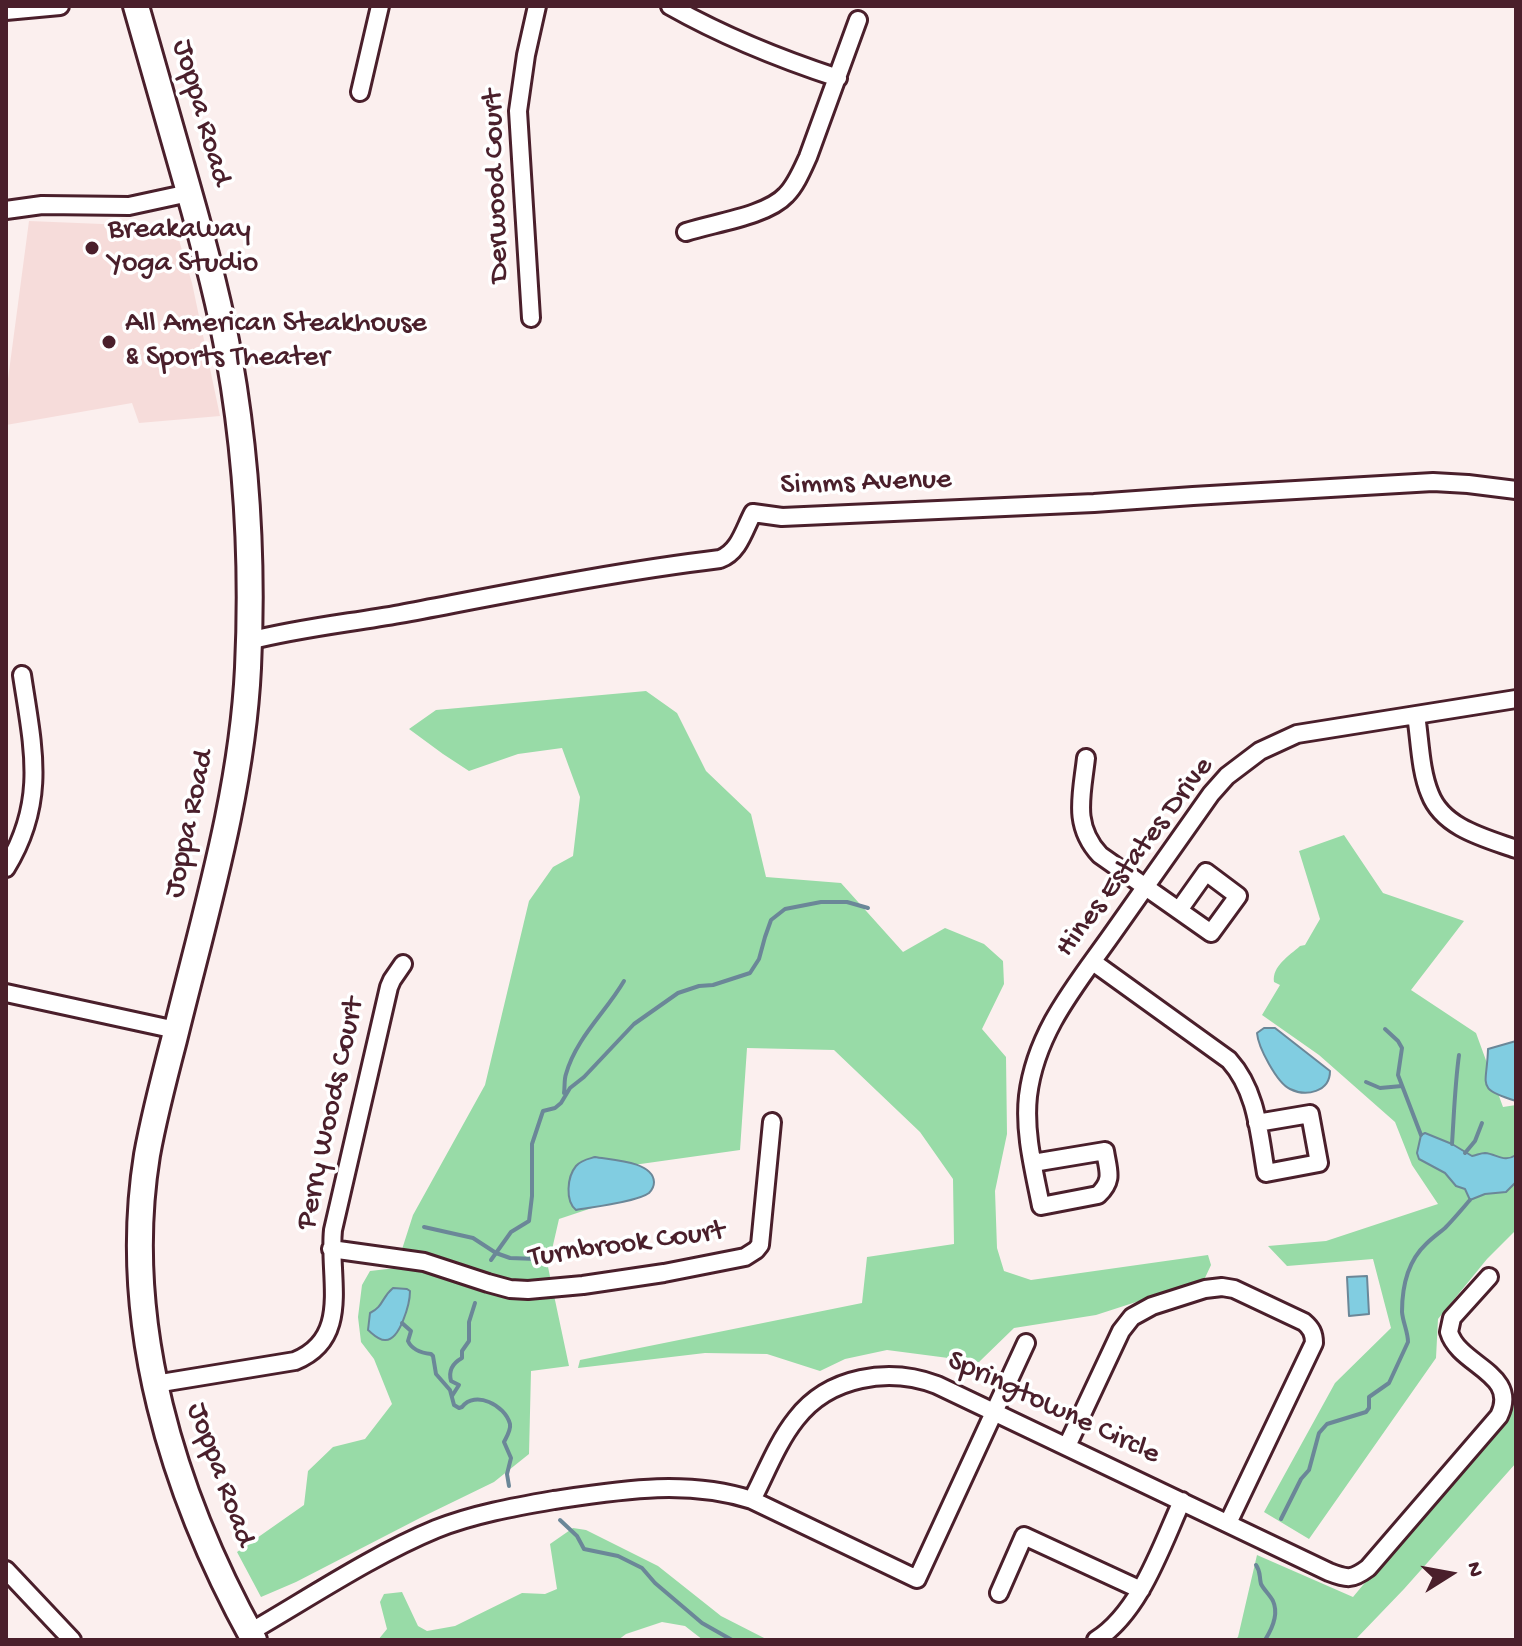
<!DOCTYPE html>
<html>
<head>
<meta charset="utf-8">
<style>
  body { margin:0 }
  #map { position:relative; width:1522px; height:1646px; overflow:hidden; background:#fbefee; font-family:"Gochi Hand",sans-serif }
  canvas { display:block }
  .frame { position:absolute; inset:0; border:8px solid #4a1f2b; pointer-events:none }
  .north { position:absolute; left:1410px; top:1534px; width:80px; height:80px; -webkit-text-stroke:6px #fff; paint-order:stroke; rotate:79deg; font-size:22px; font-weight:700; line-height:32px; text-align:center; color:#4a1f2b }
  .north::after { content:''; display:block; margin:auto; width:28px; height:36px; background:#4a1f2b; clip-path:polygon(50% 0,100% 100%,50% 72%,0 100%) }
</style>
</head>
<body>
<div id="map">
<canvas width="1522" height="1646"></canvas>
<div class="frame"></div>
<div class="north">N</div>
</div>
<script>
const ctx = document.querySelector('canvas').getContext('2d');
ctx.lineJoin = 'round';
function paint(path, color) { ctx.fillStyle = color; ctx.fill(path, 'evenodd'); }
function stroke(path, color, width, dash) { ctx.strokeStyle = color; ctx.lineWidth = width; ctx.lineCap = dash ? 'butt' : 'round'; ctx.setLineDash(dash || []); ctx.stroke(path); }
function drawText(font, color, halo, rows, align = 'center') {
  ctx.font = font + ' "Gochi Hand",sans-serif'; ctx.lineWidth = 7; ctx.setLineDash([]); ctx.textBaseline = 'middle'; ctx.strokeStyle = halo; ctx.fillStyle = color; for (const [text, x, y, turn = 0] of rows) {
    ctx.save(); ctx.translate(x, y); ctx.rotate((+turn || 0) * Math.PI / 180); ctx.textAlign = isNaN(turn) ? turn : align; if (halo) ctx.strokeText(text, 0, 0); ctx.fillText(text, 0, 0); ctx.restore();
  }
}
paint(new Path2D(`
  M29,221L175,227L192,283L220,416L139,423L132,403L6,425V394Z`), '#f6dcda');
paint(new Path2D(`
  M646,691L677,713L706,771L751,814L766,877L841,883L903,952L945,928L984,944L1003,961L1004,984L982,1029L1006,1057L1007,1134L995,1191L997,1248L1004,1271L1031,1280L1208,1255L1211,1265L1204,1280L1096,1315L1014,1328L979,1362L887,1350L845,1359L820,1371L767,1354L705,1353L578,1368L580,1360L862,1303L867,1257L954,1244L953,1179L920,1132L834,1050L747,1048L740,1150L612,1168L610,1192L592,1208L559,1219L548,1267L569,1366L531,1371L529,1454L494,1482L420,1518L296,1582L261,1597L237,1552L304,1505L308,1471L333,1447L365,1439L392,1404L374,1359L361,1342L358,1317L362,1285L370,1271L396,1268L413,1215L485,1085L529,901L553,867L573,856L580,797L562,748L518,754L469,771L443,754L409,729L436,710Z
  M1344,835L1383,893L1464,921L1411,990L1476,1033L1503,1107L1516,1105V1230L1487,1259L1438,1319L1436,1358L1309,1539L1264,1512L1335,1383L1391,1328L1373,1259L1287,1266L1268,1246L1326,1241L1438,1204L1412,1165L1395,1122L1319,1055L1262,1015L1280,985L1274,982C1272,966 1289,956 1300,946L1305,945L1320,919L1299,851Z
  M1516,1401V1463L1404,1589L1355,1640H1235L1238,1637L1257,1555L1353,1597Z
  M573,1528L586,1530L658,1566L721,1616L768,1640H703L685,1626L662,1622L626,1634L618,1640H378L387,1629L380,1602L384,1594L402,1592L418,1626L427,1631L455,1626L522,1593L545,1594L557,1589L550,1544Z`), '#98dba7');
const water = new Path2D(`
  M1264,1028H1275L1330,1071C1330,1092 1306,1097 1290,1089C1277,1083 1258,1047 1257,1033Z
  M1516,1041V1101C1475,1088 1487,1087 1488,1049Z
  M1425,1133L1452,1144L1472,1156C1477,1155 1481,1153 1485,1153C1497,1154 1504,1163 1516,1155V1182L1506,1192L1485,1194L1470,1200L1465,1189L1456,1186L1445,1173L1419,1159L1417,1153L1421,1135Z
  M595,1157C611,1160 653,1161 654,1182C654,1185 652,1190 649,1193C637,1202 592,1207 576,1210C565,1201 567,1177 576,1166C581,1160 588,1159 595,1157Z
  M1367,1276L1369,1314L1349,1316L1347,1277Z
  M393,1288L407,1289L410,1291C410,1303 400,1341 385,1340C378,1340 373,1334 368,1330L370,1313C384,1306 381,1298 393,1288Z`);
paint(water, '#81cde1');
stroke(water, '#6b8798', 2);
stroke(new Path2D(`
  M1385,1029L1398,1041L1402,1048L1398,1075L1421,1135
  M1366,1082L1380,1088L1402,1086
  M564,1093C565,1087 564,1079 566,1074C576,1038 606,1012 624,981
  M1452,1144C1454,1114 1455,1084 1459,1055
  M1465,1153L1475,1141L1482,1123
  M424,1227L473,1238L496,1253L510,1258L537,1259
  M491,1260L511,1232L529,1221L532,1196V1144L543,1111L555,1108L561,1103L570,1088L584,1077L634,1024L678,993L699,986L713,985L750,973L759,959L765,937L771,920L785,909L821,902H847L868,908
  M402,1323L411,1331L408,1341C412,1350 422,1353 431,1354L433,1356L436,1374L450,1390L454,1405L459,1408L462,1407C475,1390 505,1405 510,1424C511,1430 507,1436 504,1442L511,1458L507,1474L509,1486
  M452,1396L459,1385L451,1381C448,1370 453,1363 462,1358V1351L469,1341V1322L475,1303
  M1281,1519L1301,1479L1309,1470L1319,1433L1327,1424L1366,1412L1369,1408V1397L1389,1383L1408,1342C1408,1332 1403,1323 1402,1312C1402,1287 1407,1262 1426,1244C1432,1238 1439,1233 1445,1228C1454,1219 1462,1209 1470,1200
  M560,1520L577,1536L584,1549L618,1556L642,1568L655,1583L702,1623L732,1640
  M1256,1565C1261,1572 1259,1576 1261,1584C1264,1590 1270,1595 1273,1601C1279,1614 1272,1629 1265,1640`), '#6b8798', 4);
const minor = new Path2D(`
  M670,6C723,36 780,59 838,78
  M6,11L60,6
  M360,92L380,6
  M6,210L42,205L129,206L189,193
  M686,232C713,223 767,216 786,195C796,185 802,170 808,157L858,20
  M531,318L518,111L526,55L537,6
  M249,641C299,628 350,623 400,614C506,594 613,572 720,559C739,552 744,530 753,513L782,517L1094,503L1193,496L1433,482L1468,484L1516,490
  M1416,715C1420,740 1420,770 1430,794C1443,828 1485,838 1516,849
  M1086,758C1082,795 1072,825 1100,855L1211,933L1238,896L1206,872L1179,910
  M6,868C47,801 33,748 22,675
  M1093,962L1229,1060C1257,1091 1259,1133 1266,1173L1319,1163L1310,1114L1257,1123
  M6,993L176,1030
  M1033,1163L1105,1151C1108,1171 1114,1180 1098,1195L1041,1206C1034,1170 1024,1133 1028,1096C1036,1030 1078,983 1115,930C1147,885 1179,840 1211,794L1227,776L1260,751L1297,734L1516,699
  M331,1249L424,1262L488,1283L510,1289L528,1290L583,1285L664,1273L745,1257L756,1250L760,1245L772,1122
  M155,1384L295,1361C352,1338 328,1278 333,1230L389,987L392,980L403,964
  M1067,1446L1121,1331L1132,1317L1152,1306L1205,1289L1222,1287L1234,1289L1304,1322C1311,1328 1314,1333 1314,1343L1228,1523
  M752,1500C766,1473 777,1443 796,1419C829,1376 889,1367 937,1385L1329,1572C1347,1579 1352,1580 1368,1568L1499,1416C1520,1373 1459,1366 1449,1332L1452,1318L1489,1277
  M6,1570L72,1640
  M999,1593L1024,1536L1141,1590
  M250,1632C309,1598 373,1555 436,1529C474,1514 514,1507 554,1500C621,1490 686,1479 752,1500L917,1579L1026,1343
  M1096,1640C1140,1612 1161,1547 1182,1501`);
const primary = new Path2D(`
  M136,6C153,66 170,125 187,185C203,241 219,299 229,357C247,459 253,564 248,668C242,794 204,917 174,1040C164,1078 154,1116 147,1155C120,1323 173,1494 254,1640`);
stroke(minor, '#4a1f2b', 22);
stroke(primary, '#4a1f2b', 30);
stroke(minor, '#fff', 16);
stroke(primary, '#fff', 24);
for (const [x, y, r, color] of [
  [92,248,8,"#4a1f2b"],
  [109,342,8,"#4a1f2b"]
]) { const dot = new Path2D(); dot.arc(x, y, r, 0, 2 * Math.PI); ctx.fillStyle = color; ctx.fill(dot); stroke(dot, '#fff', 3); }
drawText('30px', '#4a1f2b', '#fff', [
  ["Joppa Road",200,113,74],
  ["Derwood Court",498,186,-92],
  ["Simms Avenue",866,484,-2],
  ["Joppa Road",191,824,-78],
  ["Hines Estates Drive",1136,858,-53],
  ["Perry Woods Court",332,1114,-78],
  ["Turnbrook Court",627,1246,-8],
  ["Springtowne Circle",1053,1409,25],
  ["Joppa Road",219,1475,70]
]);
drawText('30px', '#4a1f2b', '#fff', [
  ["Breakaway",108,231],
  ["Yoga Studio",108,265],
  ["All American Steakhouse",125,325],
  ["& Sports Theater",125,359]
], 'left');
</script>
</body>
</html>
